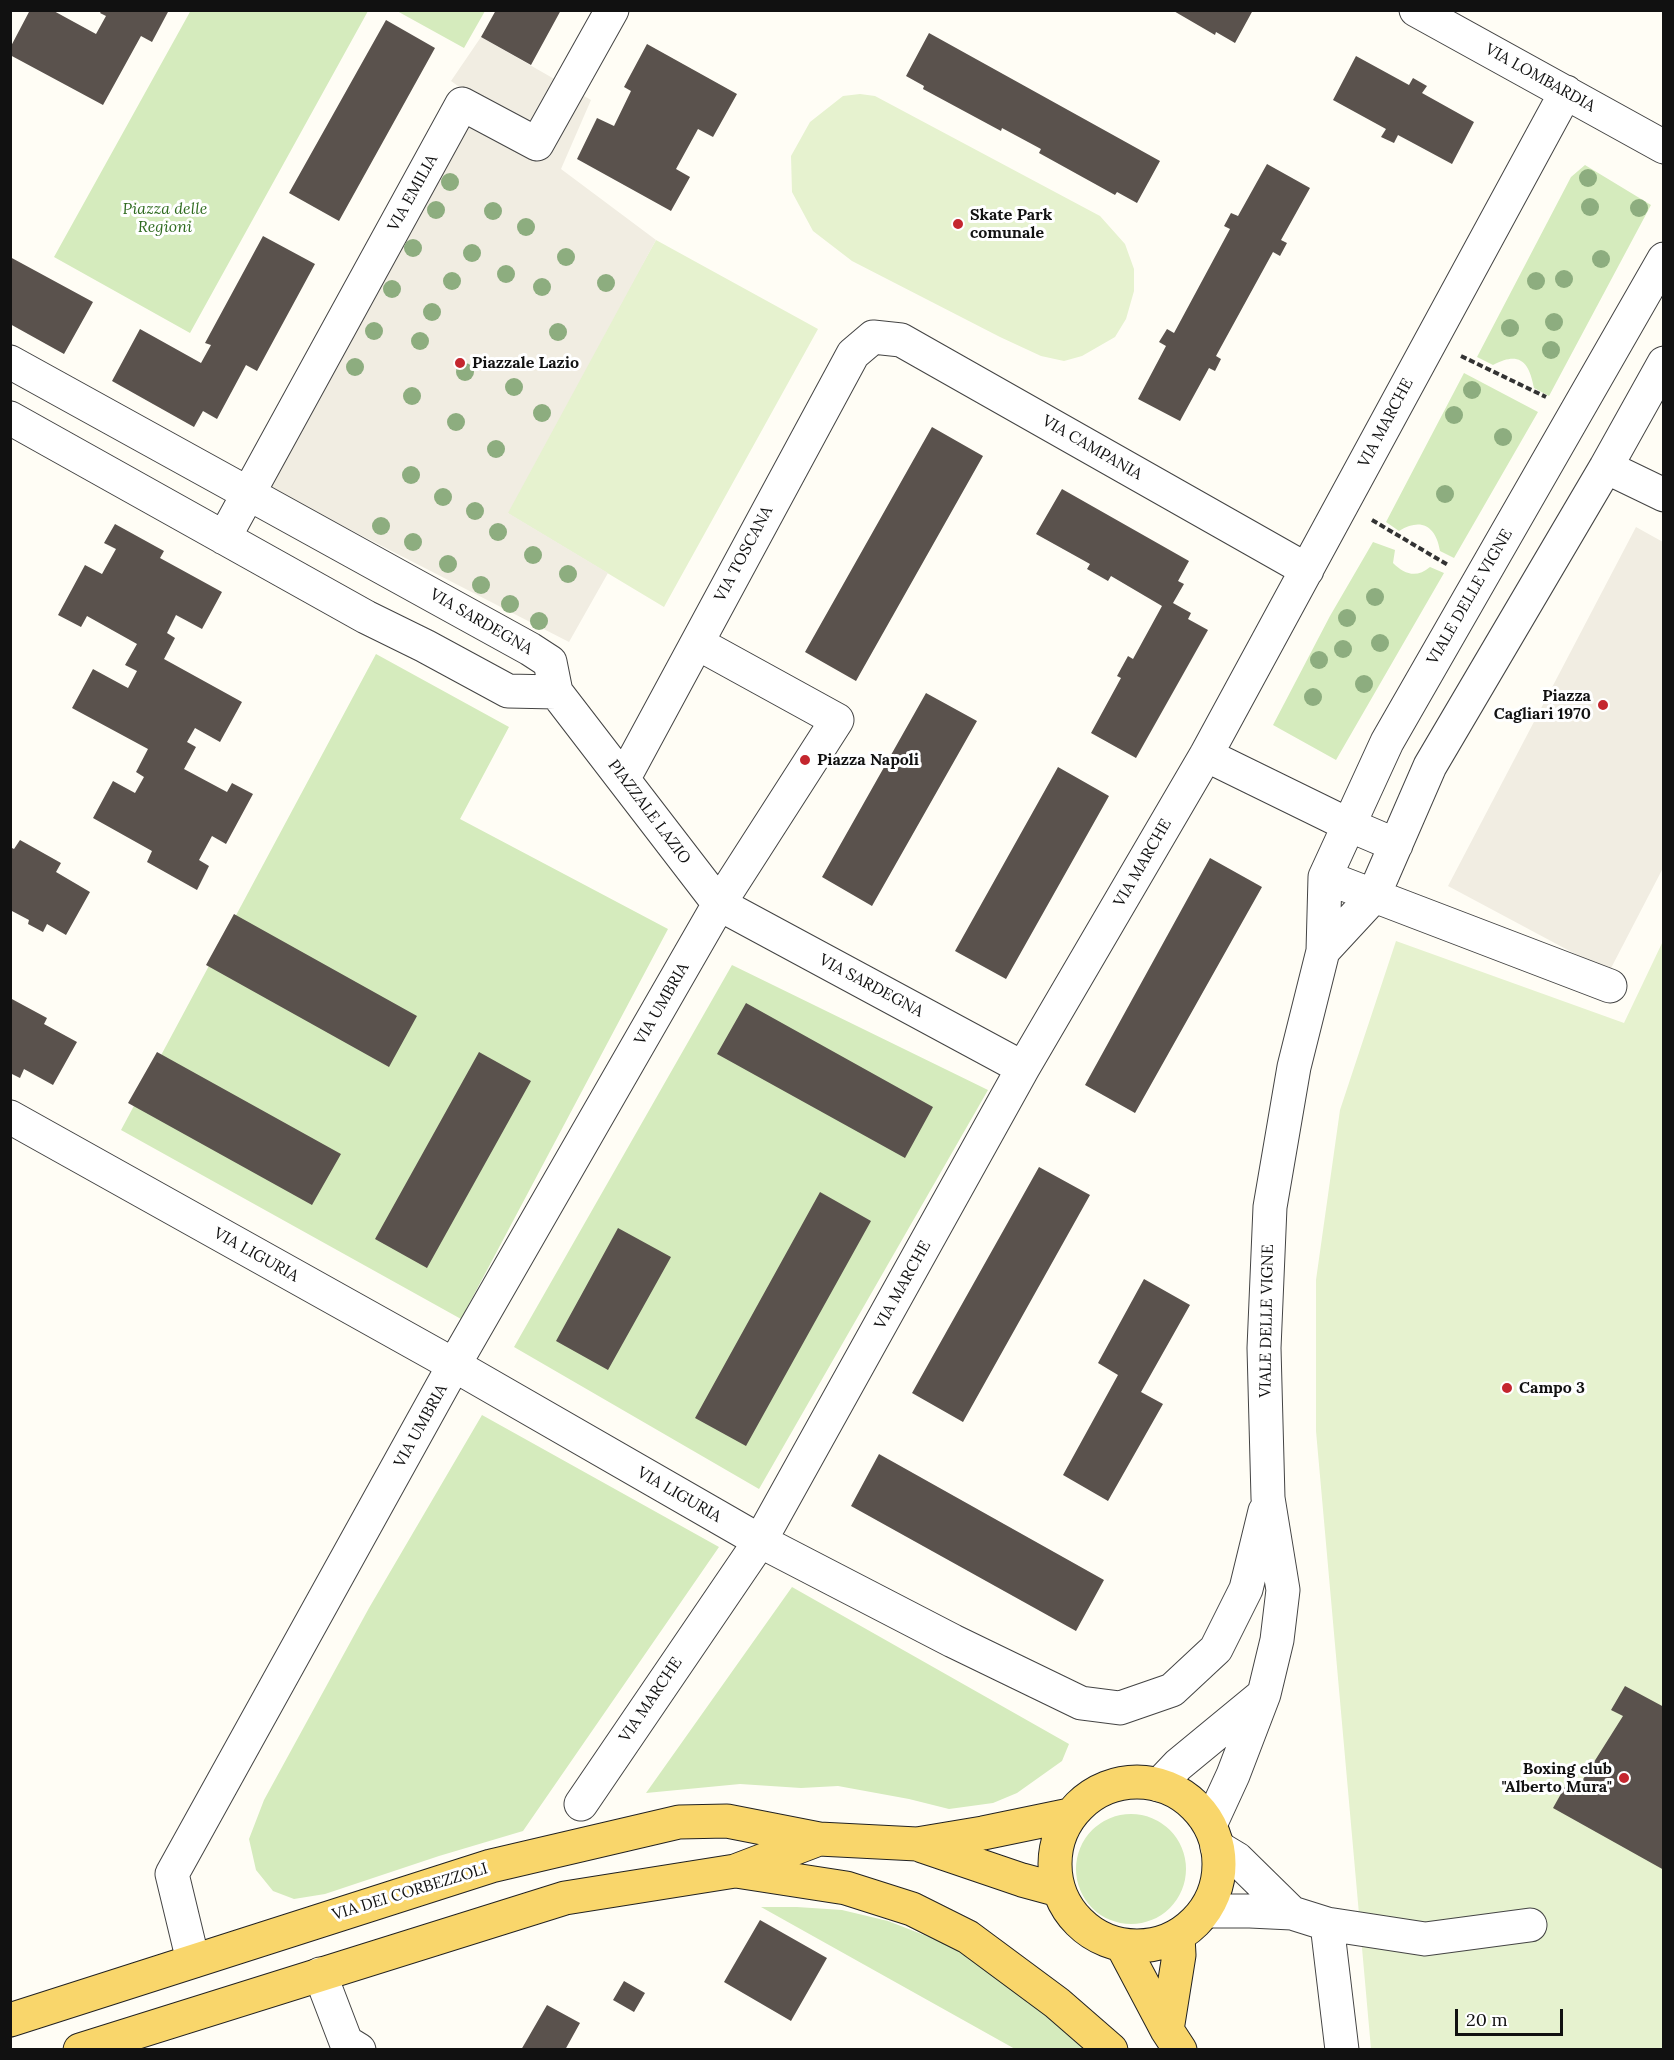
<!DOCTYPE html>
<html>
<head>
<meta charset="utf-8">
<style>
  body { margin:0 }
  #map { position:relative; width:1674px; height:2060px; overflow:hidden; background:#fffdf5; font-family:Lora,serif }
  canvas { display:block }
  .frame { position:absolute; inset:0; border:12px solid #111; pointer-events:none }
  .scale { position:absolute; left:1455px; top:2009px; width:108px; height:27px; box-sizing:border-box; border:3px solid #111; border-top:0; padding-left:8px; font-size:18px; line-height:21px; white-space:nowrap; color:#111; -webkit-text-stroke:4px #fff; paint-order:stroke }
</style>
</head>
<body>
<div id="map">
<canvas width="1674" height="2060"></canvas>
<div class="frame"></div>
<div class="scale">20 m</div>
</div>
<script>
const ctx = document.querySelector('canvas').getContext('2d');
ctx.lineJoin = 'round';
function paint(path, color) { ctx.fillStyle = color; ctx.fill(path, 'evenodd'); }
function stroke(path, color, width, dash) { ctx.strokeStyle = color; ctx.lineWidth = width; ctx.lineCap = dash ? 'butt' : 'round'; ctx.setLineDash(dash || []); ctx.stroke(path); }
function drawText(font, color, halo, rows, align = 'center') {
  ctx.font = font + ' Lora,serif'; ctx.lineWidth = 6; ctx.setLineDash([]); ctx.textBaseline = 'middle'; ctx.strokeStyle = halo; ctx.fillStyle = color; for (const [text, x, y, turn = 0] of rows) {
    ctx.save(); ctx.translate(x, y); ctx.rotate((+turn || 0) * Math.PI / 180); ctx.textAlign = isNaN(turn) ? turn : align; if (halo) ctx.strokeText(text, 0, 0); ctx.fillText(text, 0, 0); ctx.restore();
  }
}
paint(new Path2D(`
  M191,10L368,11L190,333L54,257Z
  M397,11H485L464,48Z
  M1585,165L1651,205L1549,396L1534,388C1529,361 1519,351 1493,365L1477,357L1571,177Z
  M1464,373L1538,412L1454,558L1440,551C1436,527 1422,517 1399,531L1386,522Z
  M1373,542L1395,550L1393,563C1405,575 1417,578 1430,567L1444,573L1336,760L1273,725L1330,616Z
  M376,654L509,727L460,819L668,929L461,1319L121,1130Z
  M732,965L988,1090L759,1489L514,1347Z
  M482,1415L719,1547L523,1831L439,1856L325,1894L294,1899L273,1891L256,1870L249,1839L264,1800L369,1608Z
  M792,1587L1069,1744L1062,1761L1017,1793L993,1803L949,1809L909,1799L838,1786L801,1788L740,1784L646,1793Z
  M1076 1869a55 55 0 1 1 110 0a55 55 0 1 1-110 0Z
  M761,1907H797L842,1910L888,1921L942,1942L986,1965L1088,2049H1015Z`), '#d5ebbd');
paint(new Path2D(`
  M860,94L875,96L1100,216L1125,244L1134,269V291L1126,319L1115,337L1082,356L1064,361L1041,356L1000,337L852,261L813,231L792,192L791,156L810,122L843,96Z
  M656,240L818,329L664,607L504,511Z
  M1396,941L1624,1023L1663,941V2049H1371L1316,1431V1280L1340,1110Z`), '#e6f2cf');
paint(new Path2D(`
  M481,37L591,100L561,169L656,240L508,513L608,573L569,642L265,486L475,98L451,81Z
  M1636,527L1663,542V868L1609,972L1448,886Z`), '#f1ede2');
paint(new Path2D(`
  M30,10H52L96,34L106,16L100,13L102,10H169L152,42L141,36L103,105L10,55V48Z
  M496,10H561L531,65L481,37Z
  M1172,10H1253L1235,43L1216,32L1215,35Z
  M386,20L435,48L339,221L289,193Z
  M929,33L1160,161L1137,203L1117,192L1115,195L1039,153L1041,149L1002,128L1001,131L923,89L924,86L906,76Z
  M647,44L737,94L713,137L698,129L676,169L690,177L671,211L577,159L597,118L614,126L631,91L624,87Z
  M1356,56L1409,85L1413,78L1427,86L1422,93L1474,122L1452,164L1398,135L1394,143L1381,137L1386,129L1333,100Z
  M1267,164L1310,188L1281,240L1287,243L1280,256L1273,252L1216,356L1221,359L1215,371L1209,368L1180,421L1138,399L1166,346L1159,342L1167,329L1174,333L1230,229L1224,226L1231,213L1238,216Z
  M263,236L315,264L257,371L246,365L217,419L203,411L194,427L112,381L140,329L201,363L211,345L205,343Z
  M10,257L93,302L64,354L10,324Z
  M932,427L983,456L856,681L805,652Z
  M1062,489L1189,561L1178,581L1184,584L1173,603L1191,613L1188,619L1208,630L1136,758L1091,733L1121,678L1117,676L1128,656L1133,659L1162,606L1111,576L1108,581L1087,569L1090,564L1036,534Z
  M115,524L164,551L160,558L222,592L202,629L176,615L167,633L175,638L164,659L242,702L220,742L195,728L187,742L196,747L184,769L227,792L232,783L253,794L226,844L212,836L199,860L209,866L197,890L147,862L152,851L93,818L113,781L135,793L144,777L136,772L148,749L72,708L93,669L128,688L137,671L125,665L137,644L87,616L81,627L58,615L85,565L102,574L116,549L104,543Z
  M926,693L977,721L872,906L822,877Z
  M1058,767L1109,796L1006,979L955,951Z
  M20,840L61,863L56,872L90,892L66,935L47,924L43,932L28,924L29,920L10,910V847L14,849Z
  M1210,858L1262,887L1135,1113L1085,1085Z
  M234,914L417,1016L389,1067L206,965Z
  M10,998L47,1018L44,1024L77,1042L53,1085L24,1069L20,1078L10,1073Z
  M746,1003L933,1107L905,1158L717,1054Z
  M157,1052L341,1154L312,1205L128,1103Z
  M479,1052L531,1081L427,1268L375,1239Z
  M1039,1167L1090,1195L963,1422L912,1393Z
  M820,1192L871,1221L746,1446L695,1418Z
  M618,1228L671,1257L608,1370L556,1341Z
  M1144,1279L1190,1305L1141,1392L1163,1404L1108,1501L1063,1475L1118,1375L1098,1363Z
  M879,1454L1104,1580L1076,1631L851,1506Z
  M1625,1686L1664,1707V1870L1553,1808L1572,1774L1582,1781L1623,1716L1611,1710Z
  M760,1920L827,1958L791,2021L724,1982Z
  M624,1981L645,1993L634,2012L613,2000Z
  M547,2005L580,2023L565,2050H521Z`), '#5a524d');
const minor = new Path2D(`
  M1416,10L1664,147
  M10,362L530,649L550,662L556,692L719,904L1023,1068
  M10,418L366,617L425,646L508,691L556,692
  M1606,467L1664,495
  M224,538L462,104L537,144L612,10
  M1206,755L1349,825L1396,845
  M624,778L853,354L873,337L901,340L1307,570
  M1325,877L1610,986
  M1323,951L1373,897L1430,766L1606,467L1664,363
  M10,1117L454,1365L760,1541L953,1641L1081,1703L1120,1708L1172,1690L1216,1649L1246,1589L1265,1511
  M1159,1785L1178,1765L1263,1695
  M581,1804L760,1541L1023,1068L1206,755L1566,92
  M1210,1825L1233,1775L1264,1694L1277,1640L1283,1590L1268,1498L1264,1348L1270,1207L1294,1067L1323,951L1325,877L1387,742L1664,259
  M1217,1847L1237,1859L1292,1913
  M1205,1911H1250L1292,1913L1327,1924L1425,1939L1530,1925
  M1327,1924L1342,2050
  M193,1961L172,1874L454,1365L719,904L837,720L697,643
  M320,1974L346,2042L359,2050`);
const major = new Path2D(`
  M1055 1864a82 82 0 1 1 164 0a82 82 0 1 1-164 0Z
  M922,1846L1022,1880L1059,1890
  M736,1871L846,1888L912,1909L968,1937L1057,2003L1111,2050
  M1122,1945L1167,2030L1180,2050
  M10,2020L491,1866L679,1822L727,1821L819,1839L917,1844L983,1833L1070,1815
  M1167,2030L1179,1955L1178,1936
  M80,2050L565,1898L735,1871L819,1839`);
stroke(minor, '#444', 35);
stroke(major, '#222', 35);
stroke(new Path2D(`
  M1461,356L1546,397
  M1372,520L1448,565`), '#333', 4, [6, 3]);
stroke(minor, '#fff', 33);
stroke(major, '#f9d66b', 33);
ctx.fillStyle = '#8dad7f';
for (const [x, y] of [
  [1588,178],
  [450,182],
  [1590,207],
  [1639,208],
  [436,210],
  [493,211],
  [526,227],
  [413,248],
  [472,253],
  [566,257],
  [1601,259],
  [506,274],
  [1564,279],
  [452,281],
  [1536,281],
  [606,283],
  [542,287],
  [392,289],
  [432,312],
  [1554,322],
  [1510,328],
  [374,331],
  [558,332],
  [420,341],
  [1551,350],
  [355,367],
  [465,372],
  [514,387],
  [1472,390],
  [412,396],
  [542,413],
  [1454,415],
  [456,422],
  [1503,437],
  [496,449],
  [411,475],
  [1445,494],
  [443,497],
  [475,511],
  [381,526],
  [498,532],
  [413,542],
  [533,555],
  [448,564],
  [568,574],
  [481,585],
  [1375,597],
  [510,604],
  [1347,618],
  [539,621],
  [1380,643],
  [1343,649],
  [1319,660],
  [1364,684],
  [1313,697]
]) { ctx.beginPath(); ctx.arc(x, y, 9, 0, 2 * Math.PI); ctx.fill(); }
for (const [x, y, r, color] of [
  [958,224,6,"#c4262e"],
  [460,363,6,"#c4262e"],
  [1603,705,6,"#c4262e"],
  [805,760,6,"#c4262e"],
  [1507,1388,6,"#c4262e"],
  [1624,1778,6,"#c4262e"]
]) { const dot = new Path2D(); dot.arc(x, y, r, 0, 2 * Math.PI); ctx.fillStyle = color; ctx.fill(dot); stroke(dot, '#fff', 2); }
drawText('16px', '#111', '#fff', [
  ["VIA LOMBARDIA",1540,78,29],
  ["VIA EMILIA",413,193,-61],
  ["VIA MARCHE",1386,423,-62],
  ["VIA CAMPANIA",1092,448,30],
  ["VIA TOSCANA",744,554,-62],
  ["VIALE DELLE VIGNE",1470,597,-60],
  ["VIA SARDEGNA",481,622,30],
  ["PIAZZALE LAZIO",649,812,53],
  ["VIA MARCHE",1143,863,-60],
  ["VIA SARDEGNA",871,986,28],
  ["VIA UMBRIA",662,1004,-60],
  ["VIA LIGURIA",256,1255,29],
  ["VIA MARCHE",903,1285,-61],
  ["VIALE DELLE VIGNE",1267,1321,-89],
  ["VIA UMBRIA",421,1426,-61],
  ["VIA LIGURIA",679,1495,30],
  ["VIA MARCHE",651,1700,-56],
  ["VIA DEI CORBEZZOLI",410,1892,-17]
]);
drawText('italic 16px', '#2f6b1f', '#fff', [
  ["Piazza delle",165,209],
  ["Regioni",165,227]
]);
drawText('bold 16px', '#111', '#fff', [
  ["Skate Park",970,215],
  ["comunale",970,233],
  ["Piazzale Lazio",472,363],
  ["Piazza",1591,696,"right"],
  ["Cagliari 1970",1591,714,"right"],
  ["Piazza Napoli",817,760],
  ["Campo 3",1519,1388],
  ["Boxing club",1612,1769,"right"],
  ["\"Alberto Mura\"",1612,1787,"right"]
], 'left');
</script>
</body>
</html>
